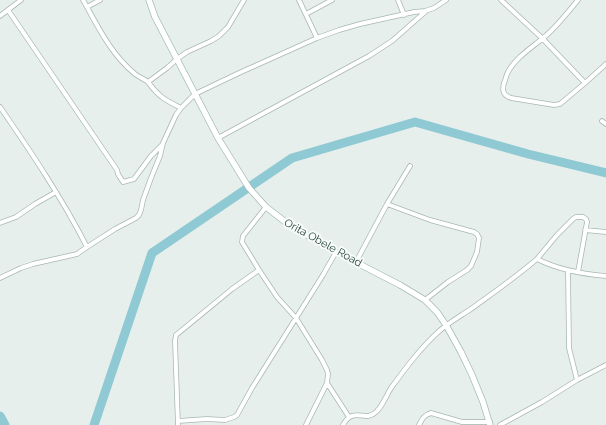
<!DOCTYPE html>
<html>
<head>
<meta charset="utf-8">
<style>
  body { margin:0 }
  canvas { display:block; background:#e6efeb }
</style>
</head>
<body>
<canvas width="606" height="425"></canvas>
<script>
const ctx = document.querySelector('canvas').getContext('2d');
ctx.lineJoin = 'round';
function stroke(path, color, width, dash) { ctx.strokeStyle = color; ctx.lineWidth = width; ctx.lineCap = dash ? 'butt' : 'round'; ctx.setLineDash(dash || []); ctx.stroke(path); }
function drawText(font, color, halo, rows, align = 'center') {
  ctx.font = font + ' Raleway,sans-serif'; ctx.lineWidth = 4; ctx.setLineDash([]); ctx.textBaseline = 'middle'; ctx.strokeStyle = halo; ctx.fillStyle = color; for (const [text, x, y, turn = 0] of rows) {
    ctx.save(); ctx.translate(x, y); ctx.rotate((+turn || 0) * Math.PI / 180); ctx.textAlign = isNaN(turn) ? turn : align; if (halo) ctx.strokeText(text, 0, 0); ctx.fillText(text, 0, 0); ctx.restore();
  }
}
stroke(new Path2D(`
  M0,416L5,425
  M94,425L152,253L292,158L415,122L528,154L606,173`), '#8ec9d4', 9);
const minor = new Path2D(`
  M83,0L87,7L100,0
  M299,0L317,38
  M398,0L404,15
  M501,0L543,39L585,83L606,64
  M578,0C569,11 561,21 551,31C538,44 517,55 508,72C506,75 506,79 504,83C502,91 503,95 511,98L554,105L560,104L585,83
  M87,7C100,31 113,56 135,74C139,77 144,79 148,82L167,68L177,59L187,52L211,41L219,36L228,27L244,0
  M8,10L117,170L118,174L123,182L134,179L151,156L162,145
  M306,14L332,0
  M0,16L21,0
  M148,82C159,97 165,100 181,108
  M0,107C31,152 62,198 87,247L77,254L33,264L21,268L0,278
  M602,121L606,124
  M218,138L369,56L392,41L425,12
  M387,204L430,220L474,232L477,234L479,238L477,252L471,266L467,270L448,282L425,300
  M266,207L243,236L242,242L259,270L277,297L296,318L322,360L327,370L328,374L327,383L349,417
  M0,223L16,217L35,204L56,192
  M585,230L606,232
  M87,247L115,229L136,218L139,215L141,210L143,200L151,178L160,156L163,143L176,115L181,108L195,94L239,73L317,38L339,30L360,24L414,12L425,11L434,8L446,0
  M537,259L557,235L573,219L576,217H583L586,219L587,222L578,272
  M356,262L387,204L410,166
  M568,271L569,348L577,380
  M178,421L207,419L225,420L234,417L237,415L252,388L323,275L336,252
  M178,425L175,341L176,335L232,289L259,270
  M306,425L327,383
  M343,425C354,405 365,424 377,411C383,405 386,396 391,388C405,369 419,350 436,334C446,324 459,317 471,309C493,293 516,277 537,259C559,270 581,274 606,276
  M419,425C422,419 424,415 431,413L462,422H490
  M500,425L542,402L577,380L606,365`);
const secondary = new Path2D(`
  M149,0L155,17L218,138L249,188L266,207L288,224L336,252L400,285L425,300L437,312L446,325L461,352L472,375L483,402L490,425`);
stroke(minor, '#a8b8b2', 5.5);
stroke(secondary, '#a4bbb3', 7);
stroke(minor, '#fff', 4);
stroke(secondary, '#fff', 5.5);
drawText('11px', '#24423a', '#f7fbf9', [
  ["Orita Obele Road",323,243,29]
]);
</script>
</body>
</html>
